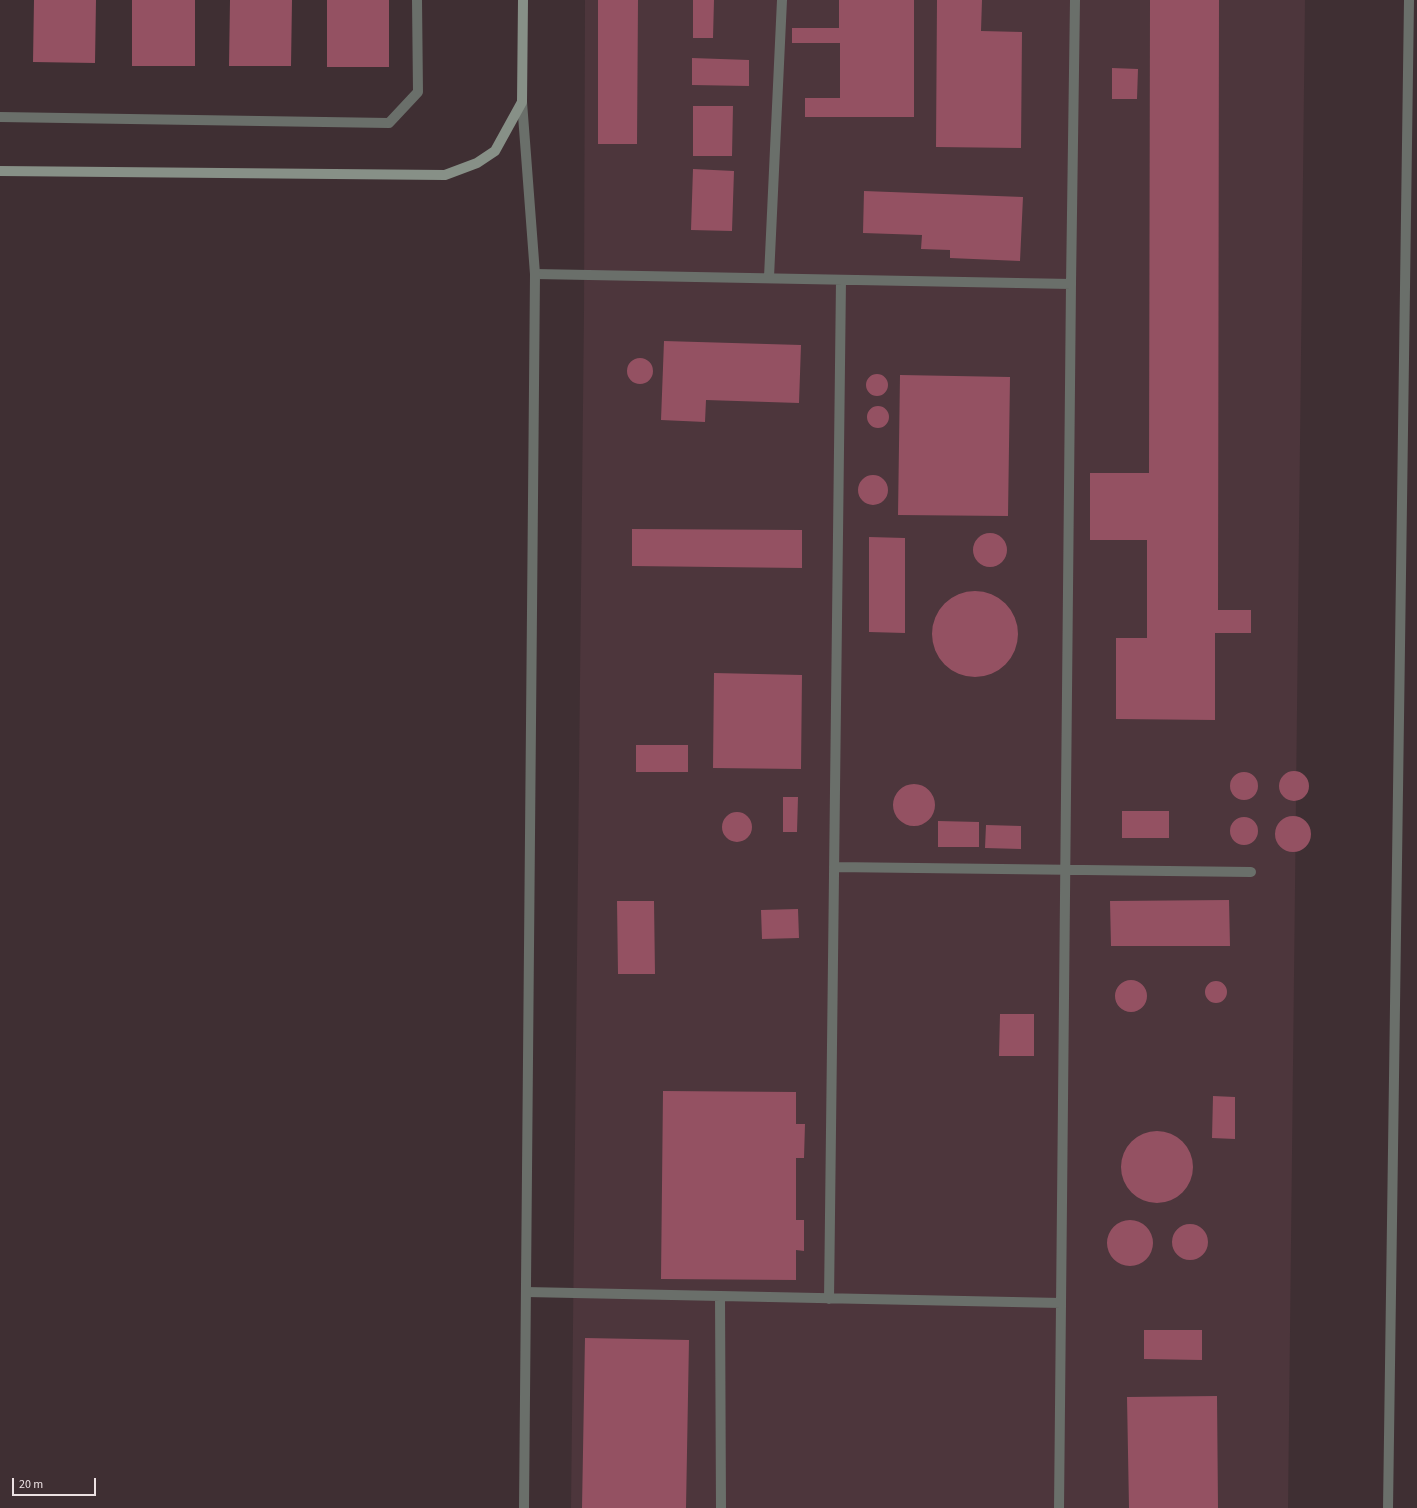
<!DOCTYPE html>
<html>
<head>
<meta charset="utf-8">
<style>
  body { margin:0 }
  #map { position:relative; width:1417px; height:1508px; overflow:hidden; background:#3f2f33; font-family:"Source Sans 3",sans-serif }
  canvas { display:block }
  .scale { position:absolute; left:12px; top:1478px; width:84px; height:18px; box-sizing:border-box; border:2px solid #ece1e3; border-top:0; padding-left:5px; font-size:12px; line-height:14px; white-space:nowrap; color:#ece1e3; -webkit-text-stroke:3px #3f2f33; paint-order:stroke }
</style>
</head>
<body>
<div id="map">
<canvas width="1417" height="1508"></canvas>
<div class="scale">20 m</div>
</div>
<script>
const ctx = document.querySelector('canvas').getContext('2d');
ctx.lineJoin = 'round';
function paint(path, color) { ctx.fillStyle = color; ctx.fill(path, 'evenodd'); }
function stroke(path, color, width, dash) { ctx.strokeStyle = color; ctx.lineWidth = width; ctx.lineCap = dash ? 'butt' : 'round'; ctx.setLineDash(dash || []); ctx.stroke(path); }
paint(new Path2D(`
  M585,0H1305L1288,1508H571L584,312Z`), '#4d363c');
paint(new Path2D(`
  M34,0H96L95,63L33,62Z
  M132,0H195V66H132Z
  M230,0H292L291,66H229Z
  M327,0H389V67H327Z
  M598,0H638L637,144H598Z
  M693,0H714L713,38H693Z
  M839,0H914V117H805V98H840V43H792V28H839Z
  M937,0H982L981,31L1022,32L1021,148L936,147Z
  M1150,0H1219L1218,610H1251V633H1215V720L1116,719V638H1147V540H1090V473H1149Z
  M692,58L749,60V86L692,85Z
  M1112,68L1138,69L1137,99H1112Z
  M693,106H733L732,156H693Z
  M693,169L734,171L732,231L691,230Z
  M864,191L1023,197L1020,261L950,258V250L921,249L922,235L863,233Z
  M664,341L801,345L799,403L706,400L705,422L661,420Z
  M627 371a13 13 0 1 1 26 0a13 13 0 1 1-26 0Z
  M866 385a11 11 0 1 1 22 0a11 11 0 1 1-22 0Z
  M900,375L1010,377L1008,516L898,515Z
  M867 417a11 11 0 1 1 22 0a11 11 0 1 1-22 0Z
  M858 490a15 15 0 1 1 30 0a15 15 0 1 1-30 0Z
  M632,529L802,530V568L632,566Z
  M973 550a17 17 0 1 1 34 0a17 17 0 1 1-34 0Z
  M869,537L905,538V633L869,632Z
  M932 634a43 43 0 1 1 86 0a43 43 0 1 1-86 0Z
  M714,673L802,675L801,769L713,768Z
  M636,745H688V772H636Z
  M1279 786a15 15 0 1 1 30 0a15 15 0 1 1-30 0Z
  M1230 786a14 14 0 1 1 28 0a14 14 0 1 1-28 0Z
  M893 805a21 21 0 1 1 42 0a21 21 0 1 1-42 0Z
  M783,797H798L797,832H783Z
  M1122,811H1169V838H1122Z
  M722 827a15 15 0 1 1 30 0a15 15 0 1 1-30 0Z
  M1275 834a18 18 0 1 1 36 0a18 18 0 1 1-36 0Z
  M1230 831a14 14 0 1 1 28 0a14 14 0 1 1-28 0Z
  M938,821L979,822V847H938Z
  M986,825L1021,826V849L985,848Z
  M1229,900L1230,946H1111L1110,901Z
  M617,901H654L655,974H618Z
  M798,909L799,938L762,939L761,910Z
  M1115 996a16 16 0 1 1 32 0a16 16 0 1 1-32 0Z
  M1205 992a11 11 0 1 1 22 0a11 11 0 1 1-22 0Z
  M1000,1014H1034V1056H999Z
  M663,1091L796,1092V1124H805L804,1158H796V1220H804V1251L796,1250V1280L661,1279Z
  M1213,1096L1235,1097V1139L1212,1138Z
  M1121 1167a36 36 0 1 1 72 0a36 36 0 1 1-72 0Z
  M1107 1243a23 23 0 1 1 46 0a23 23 0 1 1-46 0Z
  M1172 1242a18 18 0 1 1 36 0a18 18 0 1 1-36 0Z
  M1144,1330H1202V1360L1144,1359Z
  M585,1338L689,1340L686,1508H582Z
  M1217,1396L1218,1508H1129L1127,1397Z`), '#945162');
stroke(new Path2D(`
  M0,117L389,123L418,92L417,0
  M535,274L1071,284
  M769,277L782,0
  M834,867L1251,872
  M526,1292L1061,1303
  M720,1296L721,1508
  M829,1299L841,280
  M1059,1508L1071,284L1075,0`), '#6a6f6a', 10);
stroke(new Path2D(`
  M522,102L535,274L524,1508
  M1388,1508L1409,0`), '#6a6f6a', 10);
stroke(new Path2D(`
  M0,171L445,175L477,163L495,151L522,102L523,0`), '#879087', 10);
</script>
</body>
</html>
